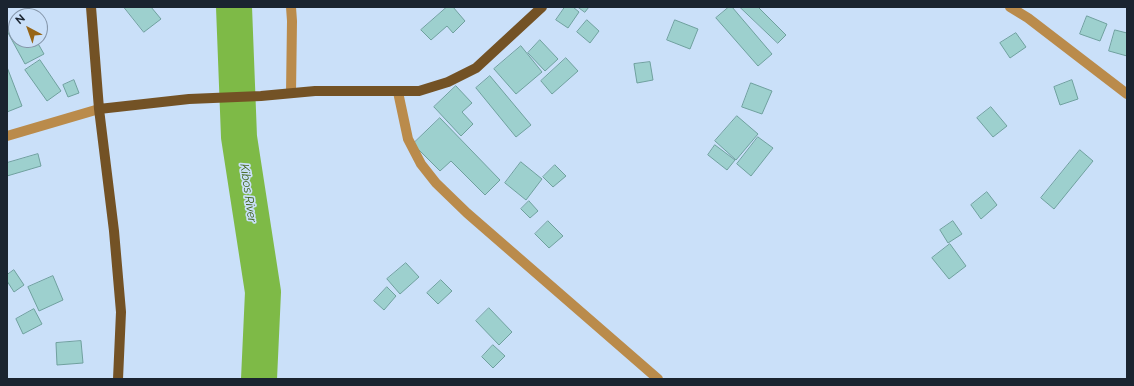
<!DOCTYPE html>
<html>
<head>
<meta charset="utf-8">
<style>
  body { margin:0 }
  #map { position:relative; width:1134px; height:386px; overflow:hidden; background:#cae0f9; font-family:Raleway,sans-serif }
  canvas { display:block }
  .frame { position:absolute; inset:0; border:8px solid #1a2430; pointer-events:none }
  .north { position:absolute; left:8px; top:8px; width:40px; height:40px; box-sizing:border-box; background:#cae0f9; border:1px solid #8495a9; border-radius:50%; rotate:319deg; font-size:11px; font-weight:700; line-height:16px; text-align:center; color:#1a2430 }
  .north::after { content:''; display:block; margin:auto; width:14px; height:18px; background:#976517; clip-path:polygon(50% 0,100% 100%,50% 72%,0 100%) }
</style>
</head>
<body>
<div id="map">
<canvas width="1134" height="386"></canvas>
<div class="frame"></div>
<div class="north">N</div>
</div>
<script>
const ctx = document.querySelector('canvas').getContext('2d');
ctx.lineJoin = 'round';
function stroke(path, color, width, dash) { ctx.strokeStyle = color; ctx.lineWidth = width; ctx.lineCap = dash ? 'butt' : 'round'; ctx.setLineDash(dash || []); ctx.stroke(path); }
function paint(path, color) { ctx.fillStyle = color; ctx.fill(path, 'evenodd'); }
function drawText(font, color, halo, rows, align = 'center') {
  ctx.font = font + ' Raleway,sans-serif'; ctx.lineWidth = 3.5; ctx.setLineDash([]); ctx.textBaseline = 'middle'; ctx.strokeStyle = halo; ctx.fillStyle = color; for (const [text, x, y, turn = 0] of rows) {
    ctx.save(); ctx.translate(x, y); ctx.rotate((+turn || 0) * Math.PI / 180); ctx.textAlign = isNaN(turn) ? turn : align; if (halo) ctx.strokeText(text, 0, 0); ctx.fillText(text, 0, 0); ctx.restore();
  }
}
stroke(new Path2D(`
  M234,7L239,137L263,292L259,379`), '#7eba47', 36);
const building = new Path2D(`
  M124,7H151L161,19L144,32Z
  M447,7H453L465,21L453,33L447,26L431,40L421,30Z
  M565,7H573L579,12L568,28L556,20Z
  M578,7H589L585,12Z
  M729,7H732L772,54L758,66L716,18Z
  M740,7H758L786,35L778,43Z
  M1087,16L1107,24L1100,41L1080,34Z
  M587,20L599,31L590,43L577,32Z
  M675,20L698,29L690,49L667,40Z
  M16,27V40H36L44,54L25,64L7,31Z
  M1115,30L1127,33V56L1109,51Z
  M1016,33L1026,47L1010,58L1000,43Z
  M540,40L558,59L545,71L528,53Z
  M521,46L542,72L516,94L494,69Z
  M566,58L578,71L552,94L541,81Z
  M40,60L61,91L47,101L25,70Z
  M650,62L653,80L637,83L634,64Z
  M7,67L22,106L7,112Z
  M490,76L531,125L516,137L476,88Z
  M74,80L79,93L68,97L63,85Z
  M1072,80L1078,99L1060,105L1054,87Z
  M751,83L772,91L762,114L742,107Z
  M456,86L472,103L462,112L473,124L461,136L434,107Z
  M991,107L1007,126L993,137L977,118Z
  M737,116L758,134L736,160L715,141Z
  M440,118L500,180L485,195L451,161L440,171L413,144Z
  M758,137L773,148L751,176L737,164Z
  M715,145L735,160L727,170L708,155Z
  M1080,150L1093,161L1054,209L1041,198Z
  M38,154L41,166L7,176V163Z
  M521,162L542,179L526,200L505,183Z
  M555,165L566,176L553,187L543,177Z
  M987,192L997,205L981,219L971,205Z
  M529,201L538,211L530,218L521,209Z
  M548,221L563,236L549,248L535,234Z
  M953,221L962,234L948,243L940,230Z
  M950,244L966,266L949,279L932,258Z
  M406,263L419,277L400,294L387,279Z
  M14,270L24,285L14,292L7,281V275Z
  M53,276L63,300L39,311L28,287Z
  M441,280L452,291L438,304L427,293Z
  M387,287L396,296L384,310L374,301Z
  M489,308L512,332L499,345L476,321Z
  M34,309L42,324L23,334L16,319Z
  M81,341L83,363L57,365L56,343Z
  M493,345L505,356L493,368L482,357Z`);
paint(building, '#9dd0ce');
stroke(building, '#6fa09e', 1);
stroke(new Path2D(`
  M1010,7L1028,18L1127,94
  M398,92L408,139L421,164L436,183L467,213L658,379
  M291,93L292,21L291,7
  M7,136L99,109`), '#ba8b4b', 10);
stroke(new Path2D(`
  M91,7L99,109L114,231L121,312L118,379
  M99,109L189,99L261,96L315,91H419L448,82L476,68L542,7`), '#735225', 10);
drawText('italic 12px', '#365c0a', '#cae0f9', [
  ["Kibos River",248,193,82]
]);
</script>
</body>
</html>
